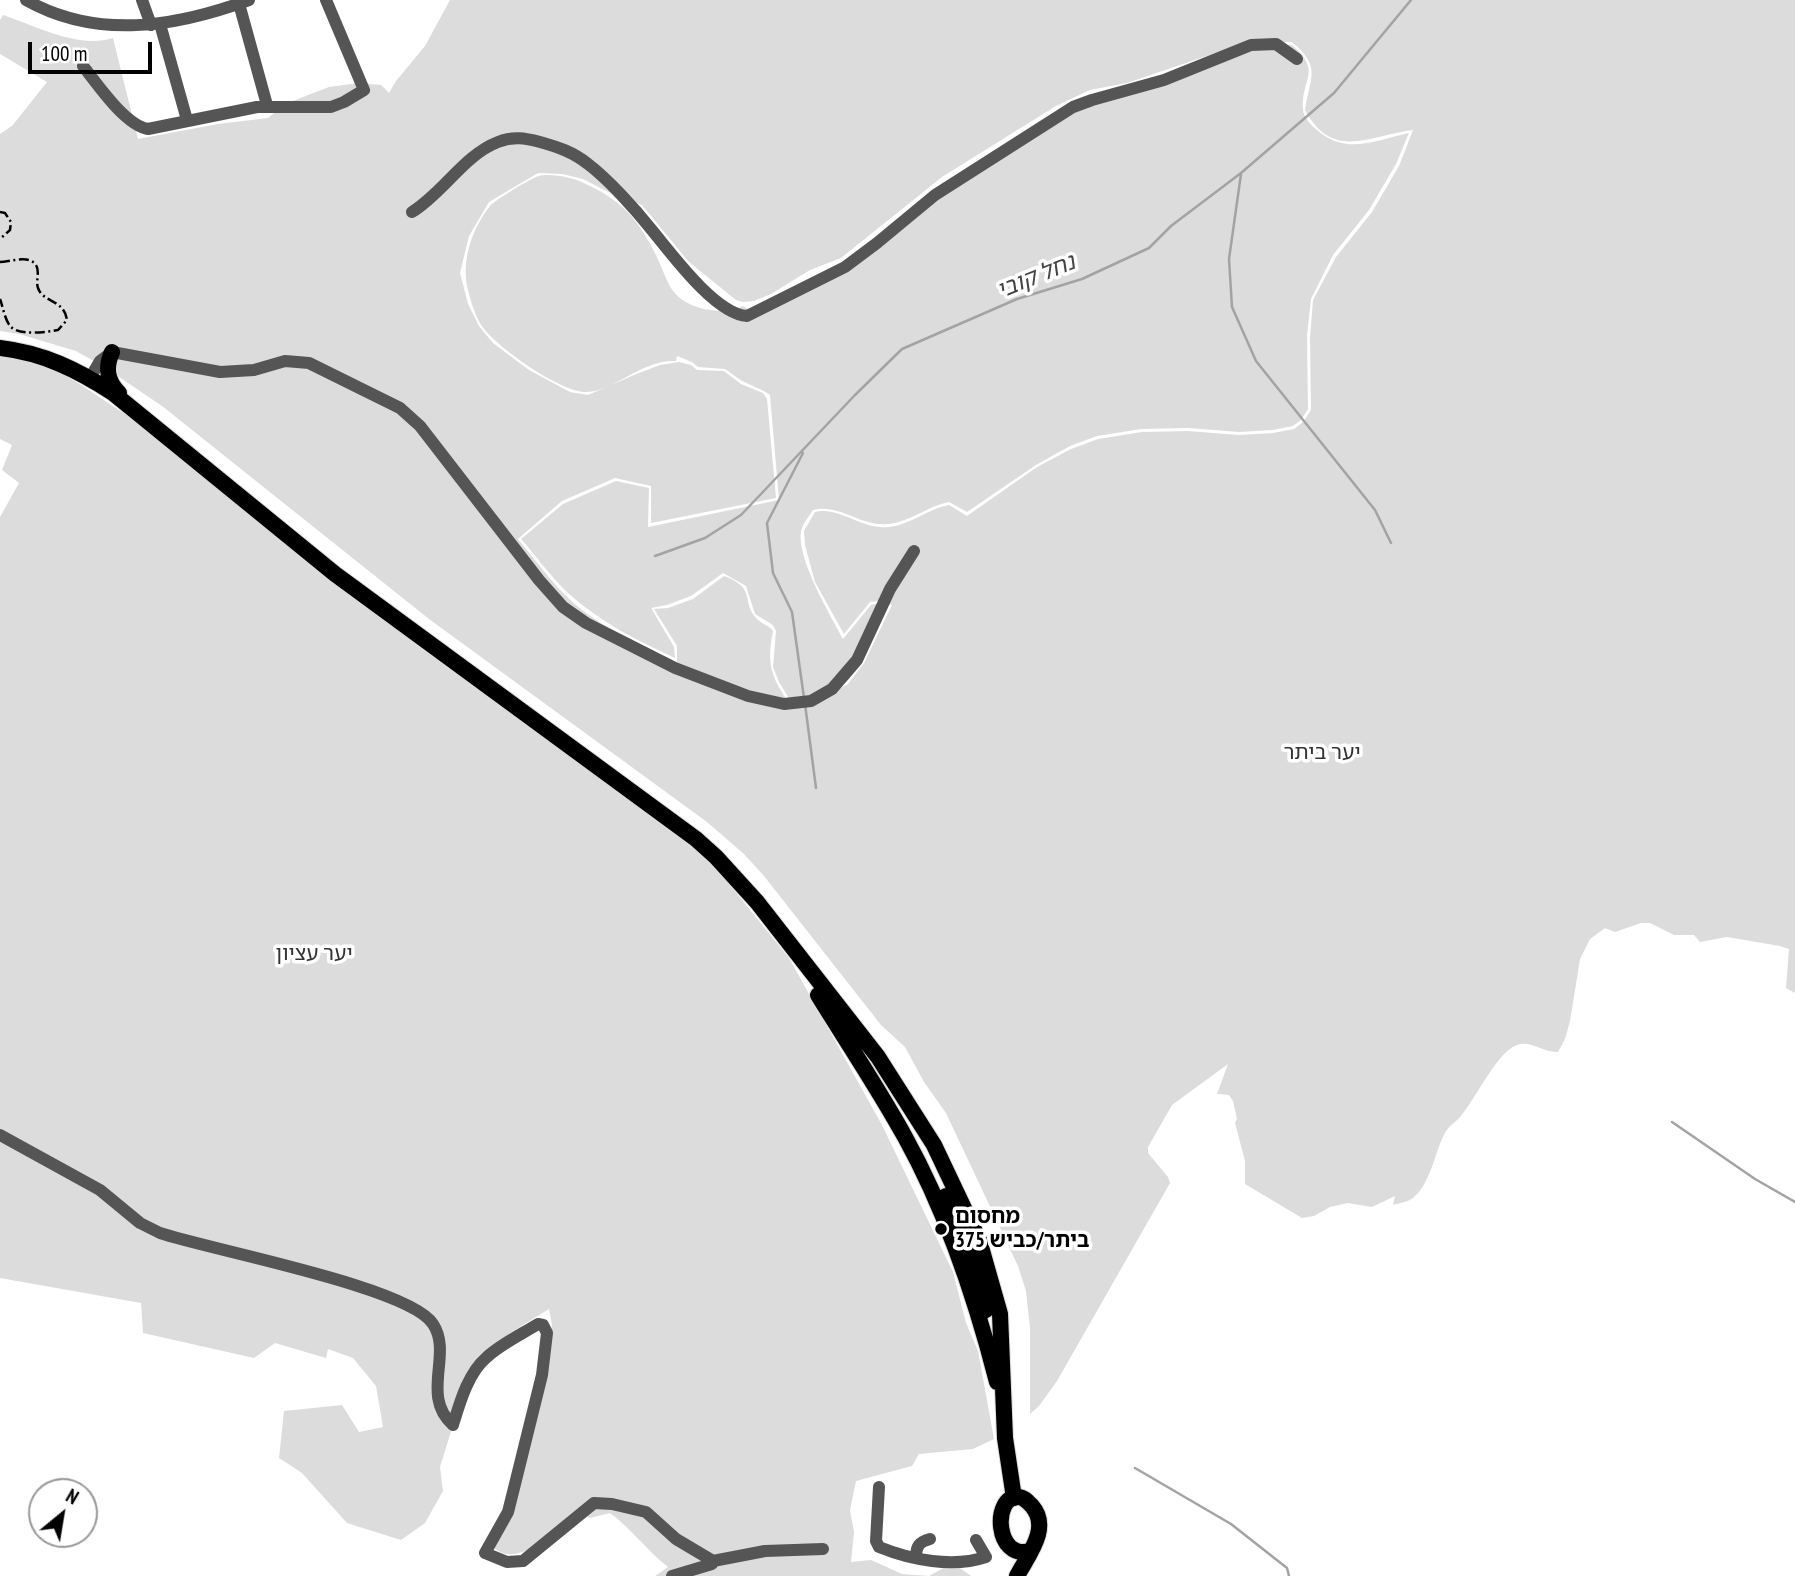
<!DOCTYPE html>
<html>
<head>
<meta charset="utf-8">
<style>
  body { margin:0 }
  #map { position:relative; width:1795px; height:1576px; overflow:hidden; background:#fff; font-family:"PT Sans Narrow",sans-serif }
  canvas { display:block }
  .north { position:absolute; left:28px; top:1478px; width:70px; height:70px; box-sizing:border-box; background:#fff; border:2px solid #999; border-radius:50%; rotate:30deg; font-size:19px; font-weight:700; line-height:28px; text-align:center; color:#000 }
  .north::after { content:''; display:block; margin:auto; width:24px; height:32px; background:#000; clip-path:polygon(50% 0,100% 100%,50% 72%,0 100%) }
  .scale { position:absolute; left:28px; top:42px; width:124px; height:32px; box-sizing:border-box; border:4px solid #000; border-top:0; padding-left:9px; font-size:21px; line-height:24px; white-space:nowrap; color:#000; -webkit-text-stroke:5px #fff; paint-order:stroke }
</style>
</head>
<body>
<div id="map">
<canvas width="1795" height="1576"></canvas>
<div class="north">N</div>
<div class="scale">100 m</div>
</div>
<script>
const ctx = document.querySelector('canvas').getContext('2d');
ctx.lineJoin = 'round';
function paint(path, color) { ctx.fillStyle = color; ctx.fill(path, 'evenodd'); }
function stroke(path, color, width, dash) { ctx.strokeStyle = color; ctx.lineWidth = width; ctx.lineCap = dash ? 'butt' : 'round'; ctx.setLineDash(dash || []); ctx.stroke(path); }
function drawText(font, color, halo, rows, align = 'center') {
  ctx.font = font + ' "PT Sans Narrow","Noto Sans Hebrew",sans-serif'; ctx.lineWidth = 7; ctx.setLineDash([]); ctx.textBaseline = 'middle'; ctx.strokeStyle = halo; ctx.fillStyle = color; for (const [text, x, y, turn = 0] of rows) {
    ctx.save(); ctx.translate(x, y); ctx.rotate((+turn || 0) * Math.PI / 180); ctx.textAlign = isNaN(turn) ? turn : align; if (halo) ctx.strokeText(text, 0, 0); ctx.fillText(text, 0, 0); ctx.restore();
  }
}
paint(new Path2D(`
  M450,0H1795V993L1786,988L1789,949L1780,946L1727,937L1700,942L1694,935H1674L1650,923H1641L1615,932L1605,928L1590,939L1580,959L1570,1021L1565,1039L1558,1052C1543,1053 1531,1040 1517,1045C1497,1052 1476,1098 1461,1116C1456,1122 1450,1125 1446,1131C1434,1152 1432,1182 1413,1198C1408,1202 1399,1203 1393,1205L1395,1196L1372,1207L1348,1203L1330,1207L1314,1216L1302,1218L1245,1184V1161L1235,1123L1237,1119L1233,1101L1229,1095L1217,1094L1228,1064L1172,1105L1148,1147V1153L1168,1177L1170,1183L1057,1381L1039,1406L1030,1414V1328L1026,1291L1018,1266L946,1113L924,1082L905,1047L881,1025L764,876L744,854L707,822L429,619L162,406L106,368L76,351L19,334L0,331V134L12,126L47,82L0,54V20L3,15C36,26 78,49 113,38L138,139L218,124L268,118L285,104L329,87L358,83L381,85L389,93L396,81L425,46ZM1280,42H1292C1322,67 1310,77 1305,110C1333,162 1370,135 1413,130L1399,166L1372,212L1336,257L1313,300L1310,338L1311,410L1303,422L1294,429L1273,433L1239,435L1188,431L1142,432L1098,439L1071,449L1037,467L967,516L949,505C927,509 911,525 888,527C862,530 839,506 815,512L804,531L805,545L815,582L844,634L870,602L879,601L892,605L864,663L848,684L829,695L861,662L888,607L879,603L871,605L843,639C831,616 793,553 802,528C804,522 810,515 813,510C839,503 861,527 888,524C910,522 928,506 949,502L967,512L1036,465L1070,446L1097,436L1141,429L1188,428L1239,432L1273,430L1293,426L1301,420L1308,409L1307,336L1311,299L1333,255L1369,210L1396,164L1409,133C1375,140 1347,156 1317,130C1311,125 1303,117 1303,109C1301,78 1323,72 1292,45L1264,47L1095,100L951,186L816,285L755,313L743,306C724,316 688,310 674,292C668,285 664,273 660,264C653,248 644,232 633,218C621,203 603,192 586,184C575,178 552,173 539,176C531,178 495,200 490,206C471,230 461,262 468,290C471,302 475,315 481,325C496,347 561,393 587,392C614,391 643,359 676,361L677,356L692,362L698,367L725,369L742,381L764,391L770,395L779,500L648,527L649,488L616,481L563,504L521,539C536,556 551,577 568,593C600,622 636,640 675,658L674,647L651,608L667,605L691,596L723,573L746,586L755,614L773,625L776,631L773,667L779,682L790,700H787C770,675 767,661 773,631C769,625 761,624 756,618C741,602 757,588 724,576L693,599L668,608L654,609L677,646V663C637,644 595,625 563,593C547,576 533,557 518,539L562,501L615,478L651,486V523L776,498L767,399L763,393L741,384L724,371L697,370L691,365L679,362L660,365L634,375L588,395L570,392L529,370L493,343L479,326L468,304L460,273L469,236L489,202L538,173L562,174L583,179L608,192L642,205L689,262L736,300L743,302L754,301L771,294L810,270L841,258L942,177L1056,106L1090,90L1127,83L1230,48Z
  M0,353L54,369L83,386L138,423L297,552L426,652L665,825L698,851L721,874L789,958L882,1125L953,1272L966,1323L978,1351L994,1439L973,1449L919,1454L912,1466L856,1481L850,1510L854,1532L851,1562L871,1560L902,1574L929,1576L949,1565L960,1568L971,1576H655L668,1567C647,1551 632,1529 610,1513L590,1518L578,1512C558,1528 519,1570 494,1548L514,1492L552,1325L549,1309L510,1333L493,1347L453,1425L440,1467L443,1491L425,1523L401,1540L347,1523L302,1473L279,1458L284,1411L342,1405L359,1432L383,1427L376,1386L353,1358L328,1349L326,1358L275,1343L254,1358L143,1333L141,1303L0,1278V517L19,483L2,470L12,445L0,439Z`), '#dcdcdc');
stroke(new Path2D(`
  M1241,174L1229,259L1232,307L1256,361L1375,510L1391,543
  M803,453L767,523L773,573L792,612L804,698
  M655,556L705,538L741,515L855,395L902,349L1017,299L1082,279L1149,248L1171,226L1241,173L1334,93L1411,0
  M805,704L816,788
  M1672,1122L1755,1179L1795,1202
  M1135,1468L1231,1524L1287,1568L1289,1576`), '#a3a3a3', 2.5);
const major = new Path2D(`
  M0,348C43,353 78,370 113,393L335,574L696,839L716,857L757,902L878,1057L934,1145L979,1240L1000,1314L1005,1438L1014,1498
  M112,352C105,368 107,381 119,393
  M818,995C847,1042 878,1088 905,1137C946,1211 976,1300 997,1382
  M946,1196L979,1286L986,1310
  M1017,1576C1028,1555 1051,1528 1032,1506C1028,1502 1024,1497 1018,1497C992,1496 995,1561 1030,1551`);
stroke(major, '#dbdbdb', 18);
stroke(new Path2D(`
  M26,0C97,40 175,27 249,0
  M142,0L151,25
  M238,0L267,105
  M160,24L187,120
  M83,66C98,85 125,125 148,129L257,107H331L344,102L364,90L326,0
  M412,212C443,193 464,155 498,142C513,136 525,138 540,142C558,147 573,152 588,164C608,179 635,209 651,229C671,253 715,314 747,316L845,267L877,243L935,195L1073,107L1092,100L1164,80L1251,45L1276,44L1297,59
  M90,378L100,361L112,352L220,372L254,370L285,361L309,363L400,408L420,426L539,580L563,607L586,623L675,668L748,696L784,704L811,701L832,689L857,660L890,589L914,551
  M0,1135L100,1190L140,1223L160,1233C211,1250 410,1287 433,1324C453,1354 420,1396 453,1425
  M453,1425C460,1402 468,1373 487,1357C501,1344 522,1334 538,1324L543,1325L547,1333L542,1375L515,1484L508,1512L485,1553L507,1562L523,1561L594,1503L612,1504L646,1512L676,1539L713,1561
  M879,1487L876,1541L879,1547C911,1560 953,1568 986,1557L976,1540
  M916,1558C916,1546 919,1542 930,1539
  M672,1576L712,1564L713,1561L765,1551L823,1549`), '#555', 12);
stroke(major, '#000', 16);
stroke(new Path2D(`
  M0,212L5,213L11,222L10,230L0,239
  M0,262C9,262 25,256 33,262C42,268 35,280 38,288C43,303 64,299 67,320L58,330C46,332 21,336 11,327C5,321 3,307 0,299`), '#000', 2.5, [10, 3.5, 2, 3.5]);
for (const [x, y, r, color] of [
  [941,1229,7,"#000"]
]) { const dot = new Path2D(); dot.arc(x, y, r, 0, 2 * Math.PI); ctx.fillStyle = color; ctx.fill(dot); stroke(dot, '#fff', 2.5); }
drawText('21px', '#333', '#fff', [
  ["יער ביתר",1322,753],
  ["יער עציון",314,954]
]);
drawText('bold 21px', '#000', '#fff', [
  ["מחסום",955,1217],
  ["ביתר/כביש 375",955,1241]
], 'left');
drawText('italic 23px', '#444', '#fff', [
  ["נחל קובי",1036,277,-22]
]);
</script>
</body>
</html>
